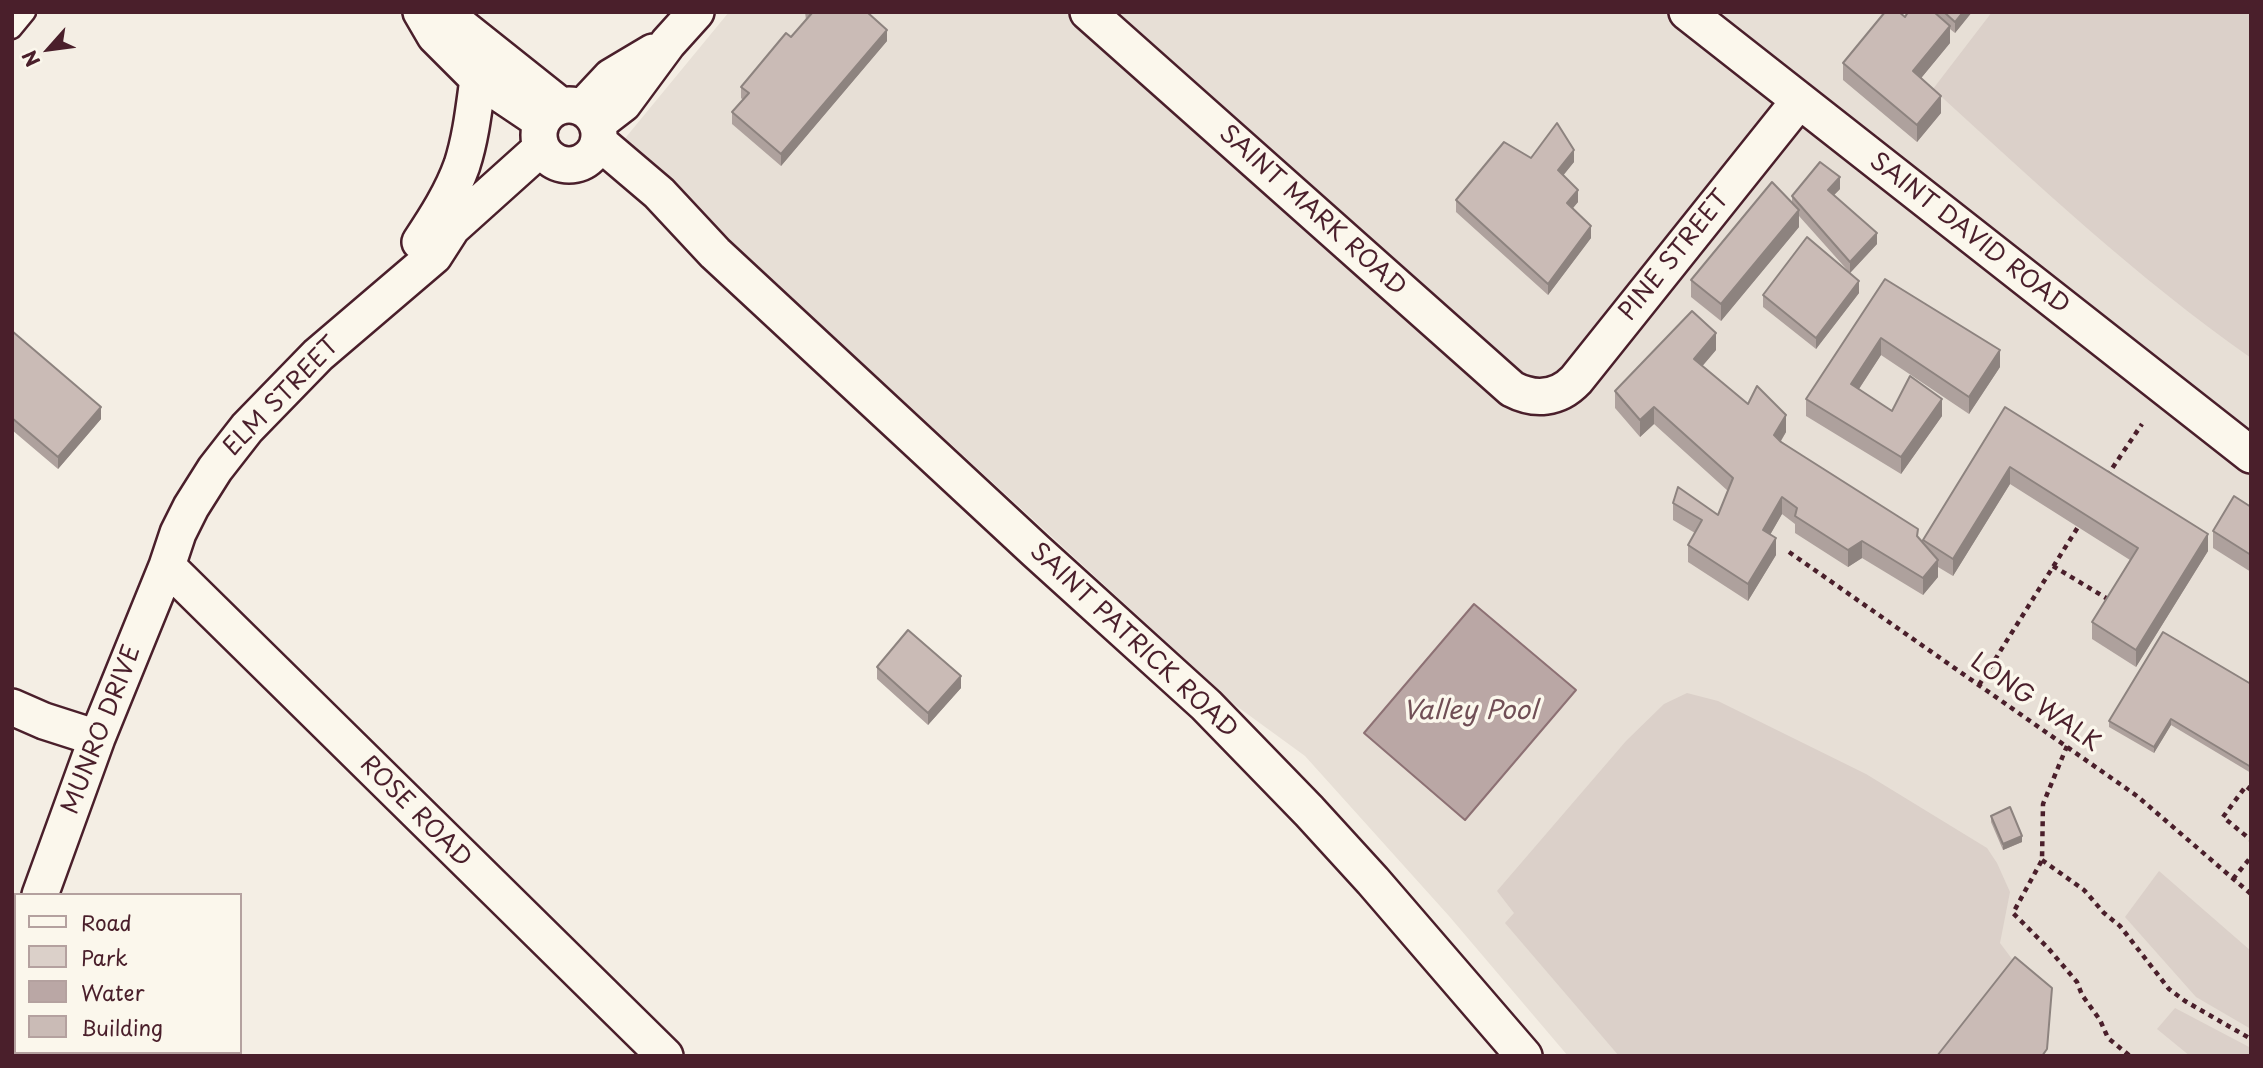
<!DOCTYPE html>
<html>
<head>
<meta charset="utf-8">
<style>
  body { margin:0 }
  #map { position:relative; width:2263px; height:1068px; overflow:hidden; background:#f4eee4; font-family:"Playpen Sans",sans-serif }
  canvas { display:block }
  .frame { position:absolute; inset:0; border:14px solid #4a1f2b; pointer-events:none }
  .legend { position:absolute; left:14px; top:893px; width:228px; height:161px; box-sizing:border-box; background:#fbf7ec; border:2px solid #b4a19f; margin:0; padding:9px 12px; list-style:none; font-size:21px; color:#4a1f2b }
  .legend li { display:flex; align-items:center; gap:14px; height:35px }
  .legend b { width:35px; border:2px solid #b4a19f }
  .north { position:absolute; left:14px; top:14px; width:70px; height:70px; -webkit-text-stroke:5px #fbf7ec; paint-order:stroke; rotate:242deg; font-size:19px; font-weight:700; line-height:28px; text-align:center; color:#4a1f2b }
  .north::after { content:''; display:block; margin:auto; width:24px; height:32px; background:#4a1f2b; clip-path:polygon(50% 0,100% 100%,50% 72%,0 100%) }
</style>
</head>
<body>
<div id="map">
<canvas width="2263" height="1068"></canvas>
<div class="frame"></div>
<ul class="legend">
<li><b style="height:9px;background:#fbf7ec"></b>Road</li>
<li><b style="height:19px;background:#dbd0c9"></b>Park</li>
<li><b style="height:19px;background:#baa7a5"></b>Water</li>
<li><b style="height:19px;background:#cabbb6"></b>Building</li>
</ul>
<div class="north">N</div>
</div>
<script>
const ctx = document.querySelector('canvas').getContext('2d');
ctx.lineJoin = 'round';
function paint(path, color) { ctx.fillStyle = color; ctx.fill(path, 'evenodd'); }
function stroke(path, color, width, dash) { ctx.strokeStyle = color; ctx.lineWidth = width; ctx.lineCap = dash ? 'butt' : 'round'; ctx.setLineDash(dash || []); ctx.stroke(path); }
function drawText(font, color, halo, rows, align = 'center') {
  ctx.font = font + ' "Playpen Sans",sans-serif'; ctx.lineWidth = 7; ctx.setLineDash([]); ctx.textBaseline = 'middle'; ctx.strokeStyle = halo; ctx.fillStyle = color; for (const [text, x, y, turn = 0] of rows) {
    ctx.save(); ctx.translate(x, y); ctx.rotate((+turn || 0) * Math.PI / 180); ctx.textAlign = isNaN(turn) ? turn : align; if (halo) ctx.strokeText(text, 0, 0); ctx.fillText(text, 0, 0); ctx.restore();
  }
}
paint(new Path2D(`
  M729,12H2251V1056H1568L1449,916L1305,756L1235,705L622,142Z`), '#e7dfd6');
paint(new Path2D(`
  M1992,12H2251V358C2137,278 2035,182 1933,89Z
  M1687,693L1718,701L1866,774L1987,848L1997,863L2010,892L2000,943L2015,963L1942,1056H1619L1505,923L1514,913L1497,891L1626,741L1664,704Z
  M2159,871L2251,951V1029L2196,997L2125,917Z
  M2175,1008L2251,1048V1056H2190L2157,1029Z`), '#dbd0c9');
const water = new Path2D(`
  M1474,604L1576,690L1465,820L1364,733Z`);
paint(water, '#baa7a5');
stroke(water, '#8d7174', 2);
const service = new Path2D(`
  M12,29L26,12`);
const minor = new Path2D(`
  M421,12L435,36L478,79L542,122
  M432,12L453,20L561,106
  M1088,12L1512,389C1535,401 1558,399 1576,380L1799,101
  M1687,12L2251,455
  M539 135a30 30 0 1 1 60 0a30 30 0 1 1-60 0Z
  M582,108L611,77L653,52
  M597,124L623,104L668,43L696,12
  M599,142L659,193L715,253L1036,551L1206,705L1309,811L1373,881L1524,1056
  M420,242C436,218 452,193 462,165C471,137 474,108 478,79
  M167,566L665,1056
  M12,707L44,721L97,738
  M40,895L97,738L167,566L178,533L191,507L215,469L247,428L318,355L434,256L452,228L541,148
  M12,965L16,957`);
stroke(service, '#4a1f2b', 23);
stroke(minor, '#4a1f2b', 40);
stroke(new Path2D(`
  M2107,476L2142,424
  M1789,552L2137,796L2251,894
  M2053,566L2111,601
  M1979,685L2078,527
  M2067,746L2043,804L2042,860L2013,913L2048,948L2077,982L2082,995L2100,1020L2108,1038L2130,1056
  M2251,790L2246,786L2223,817L2251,840
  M2042,860L2084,890L2104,913L2120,926L2169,989L2185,1001L2251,1039
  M2233,879L2251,857`), '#4a1f2b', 4.5, [5, 5]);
stroke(service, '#fbf7ec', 18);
stroke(minor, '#fbf7ec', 35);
paint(new Path2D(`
  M805,12H867L887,41L781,166L732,124V112L743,100L741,98V87L791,37L806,20Z
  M1908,12H1972L1955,33L1950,29V43L1921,78L1941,113L1917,142L1843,80V63L1905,17Z
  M1531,158L1574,162L1563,175L1578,202L1573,208L1591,238L1548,295L1456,212V200Z
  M1840,189L1834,195L1877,244L1850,273L1799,216V227L1721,321L1691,297V280L1792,203V196Z
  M1885,279L2000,367L1969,414L1881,355L1859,389L1892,411L1942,416L1901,474L1806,416V399Z
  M1859,293L1816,349L1763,307V295Z
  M12,331L101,419L58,469L12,430Z
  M1716,350L1702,366L1748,404L1786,432L1781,441L1918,537L1923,543V540L2005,407L2208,551L2136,667L2092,639V622L2130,560L2010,484L1953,576L1938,567V577L1923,595L1862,558L1848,567L1795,533V524L1782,514L1770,535L1776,555L1748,601L1688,562V545L1695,533L1673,520V503L1718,515L1728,491L1654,424L1640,437L1615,408V391Z
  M2251,507V572L2213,548V531Z
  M877,667L961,688L928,725L877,679Z
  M2251,684V773L2171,725L2154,753L2109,727V721Z
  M1991,816L2022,842L2003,850L1991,822Z`), '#aea19d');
paint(new Path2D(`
  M1963,12H1972L1955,33V22Z
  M1950,26V43L1913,88V71Z
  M887,30V41L781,166V154Z
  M1941,96V113L1917,142V125Z
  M1574,150V162L1558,182V170Z
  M1840,177V189L1828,201V190Z
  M1578,190V202L1567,215V203Z
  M1799,210V227L1721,321V304Z
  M1591,226V238L1548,295V284Z
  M1877,233V244L1850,273V262Z
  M1859,281V293L1816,349V338Z
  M1716,333V350L1694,376V359Z
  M1881,338V355L1851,401V384Z
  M2000,350V367L1969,414V397Z
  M1942,399V416L1901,474V457Z
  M101,407V419L58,469V457Z
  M1654,407V424L1640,437V420Z
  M1786,415V432L1774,452V435Z
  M2010,467V484L1953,576V559Z
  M1782,497V514L1763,547V530Z
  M2208,534V551L2136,667V650Z
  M1776,538V555L1748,601V584Z
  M1862,541V558L1848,567V550Z
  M1938,560V577L1923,595V578Z
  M961,676V688L928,725V713Z
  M2171,719V725L2154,753V747Z
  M2022,836V842L2003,850V844Z`), '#8d837f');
const building = new Path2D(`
  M811,12H867L887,30L781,154L732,112L749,93L741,87L786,33L791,37L812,13Z
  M1885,12H1899L1905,17L1908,12H1934L1950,26L1913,71L1941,96L1917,125L1843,63Z
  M1944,12H1963L1955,22Z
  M1557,123L1574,150L1558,170L1578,190L1567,203L1591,226L1548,284L1456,200L1504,142L1531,158Z
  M1820,162L1840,177L1828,190L1877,233L1850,262L1792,196Z
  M1772,182L1799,210L1721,304L1691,280Z
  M1807,237L1859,281L1816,338L1763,295Z
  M1885,279L2000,350L1969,397L1881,338L1851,384L1892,411L1910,376L1942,399L1901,457L1806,399Z
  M1692,311L1716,333L1694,359L1748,404L1757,386L1786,415L1774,435L1781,442L1918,529L1917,536L1938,560L1923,578L1862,541L1848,550L1795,516L1797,508L1782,497L1763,530L1776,538L1748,584L1688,545L1702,520L1673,503L1678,487L1718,515L1733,478L1654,407L1640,420L1615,391Z
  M12,331L101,407L58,457L12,418Z
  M2005,407L2208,534L2136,650L2092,622L2138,548L2010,467L1953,559L1923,540Z
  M2234,496L2251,507V555L2213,531Z
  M908,630L961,676L928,713L877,667Z
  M2163,632L2251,684V767L2171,719L2154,747L2109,721Z
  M2010,807L2022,836L2003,844L1991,816Z
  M2015,957L2052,988L2047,1049L2042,1056H1937Z`);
paint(building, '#cabbb6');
stroke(building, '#8d837f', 2);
drawText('24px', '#4a1f2b', '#fbf7ec', [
  ["SAINT MARK ROAD",1312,211,42],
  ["SAINT DAVID ROAD",1969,234,38],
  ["PINE STREET",1675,256,-51],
  ["ELM STREET",282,397,-46],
  ["SAINT PATRICK ROAD",1133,641,43],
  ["LONG WALK",2035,703,35],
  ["MUNRO DRIVE",102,730,-69],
  ["ROSE ROAD",415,812,45]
]);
drawText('italic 26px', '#714f56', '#fbf7ec', [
  ["Valley Pool",1470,712]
]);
</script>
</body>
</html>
